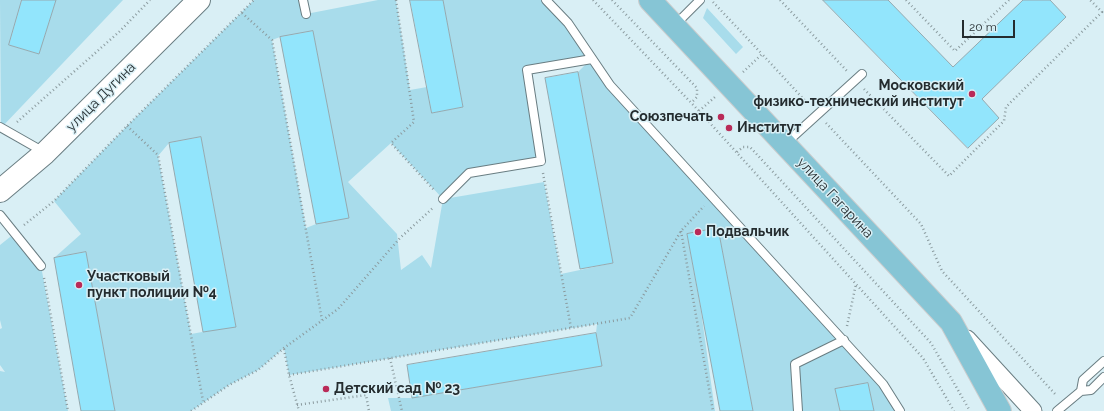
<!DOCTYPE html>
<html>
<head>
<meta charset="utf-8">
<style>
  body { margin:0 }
  #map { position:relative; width:1104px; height:411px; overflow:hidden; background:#d9eff5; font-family:Raleway,sans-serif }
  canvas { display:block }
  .scale { position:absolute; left:962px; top:20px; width:53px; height:18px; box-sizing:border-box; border:2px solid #242c2f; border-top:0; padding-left:5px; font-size:12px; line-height:14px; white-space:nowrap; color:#242c2f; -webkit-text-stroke:3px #d9eff5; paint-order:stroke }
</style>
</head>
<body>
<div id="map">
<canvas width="1104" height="411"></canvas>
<div class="scale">20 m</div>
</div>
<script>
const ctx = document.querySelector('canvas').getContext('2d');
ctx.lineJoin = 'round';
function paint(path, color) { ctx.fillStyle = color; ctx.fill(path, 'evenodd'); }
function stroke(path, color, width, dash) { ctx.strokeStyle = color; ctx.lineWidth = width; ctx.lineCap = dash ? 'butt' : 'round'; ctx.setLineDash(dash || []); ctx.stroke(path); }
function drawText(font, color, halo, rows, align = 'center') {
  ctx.font = font + ' Raleway,sans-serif'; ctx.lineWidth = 3; ctx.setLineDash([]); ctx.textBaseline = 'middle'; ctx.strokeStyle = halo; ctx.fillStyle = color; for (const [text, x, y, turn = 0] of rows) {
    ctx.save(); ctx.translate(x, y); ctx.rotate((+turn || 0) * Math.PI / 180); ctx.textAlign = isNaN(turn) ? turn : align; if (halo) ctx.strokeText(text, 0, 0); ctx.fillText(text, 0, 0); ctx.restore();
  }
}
paint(new Path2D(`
  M0,0H22L9,45L39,54L56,0H123L1,128Z
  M254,0H303L306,14L378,0H396L410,90L427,87L432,113L463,107L443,0H546L592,59L733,218L883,384L900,411H874L868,383L836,389L840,411H753L718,228L687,234L701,311L715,411H391L388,398H412L601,366L596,333L597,324L289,375L284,348L258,370L229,385L191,411H115L86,252L54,258L81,234L54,201L127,126ZM313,31L348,217L316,224L306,228L272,40L280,37ZM591,59L578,72L613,263L561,274L544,182L444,199L469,173L541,161L527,70ZM201,137L236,326L191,334L158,156L169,143ZM391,143L443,199L431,268L422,255L401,270L397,234L348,182Z
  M707,8L743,47L736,54L703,18Z
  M15,233L41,266L68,411H0V371L5,372L0,365V329L2,328L0,320V245Z`), '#a8dceb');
const building = new Path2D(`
  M22,0H56L39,54L9,45Z
  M410,0H443L463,107L432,113Z
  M823,0H888L953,67L1023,0H1050L1066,17L982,99L999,118L968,148Z
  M313,31L349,218L316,224L280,37Z
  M578,72L613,263L580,269L545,78Z
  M201,137L236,327L203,332L169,143Z
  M718,228L753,411H720L687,234Z
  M86,252L114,406L115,411H81L76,383L54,258Z
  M596,333L602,366L412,398L407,365Z
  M868,383L874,411H840L835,389Z`);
paint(building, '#92e5fc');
stroke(building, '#95a9af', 1);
const lane = new Path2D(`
  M303,0L306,14
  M546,0L568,23L610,85L883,384L900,411
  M675,25L700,0
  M0,127L44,152
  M785,144L862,74
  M443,199L469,173L541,161L527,70L592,59
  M0,215L41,266
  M1081,391L1083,380L1104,361
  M798,411L795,364L844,340
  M1057,411L1081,391L1091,390L1104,377`);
const street = new Path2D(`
  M967,339L1033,411`);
const secondary = new Path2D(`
  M0,191L45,153L199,0`);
const primary = new Path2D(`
  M650,0L951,322L1000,411`);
stroke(lane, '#697d82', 10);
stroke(street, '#697d82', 19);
stroke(secondary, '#697d82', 24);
stroke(primary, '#cacccd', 24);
stroke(new Path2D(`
  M396,0L414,122L391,143L435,191
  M593,0L699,111L923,358L954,411
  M612,0L697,88V97L691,103
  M780,0L847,71
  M906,0L955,51L1009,0
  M713,2L762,54
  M242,13L272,40L322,320
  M743,72L762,54L809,105
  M864,89L949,176L1004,121L1006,107L1102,12L1090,0
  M699,111L715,97
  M17,122L119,32L150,0
  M826,123L921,224L942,271L1056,395
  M127,126L158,155L203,401
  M737,152L743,147H750L931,343L970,411
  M543,173L571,328L630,318L681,231L704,206
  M24,225L54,201L127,126L254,0
  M681,231L713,411
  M44,278L68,411
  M847,326L856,284
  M284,349L289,375L299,411
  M390,358L402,411
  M289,375L571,328
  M297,405L366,395L369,411
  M191,411L229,385L258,370L284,348L338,309L400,238L434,207`), '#8b9b9f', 2.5, [1, 3]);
stroke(lane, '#fff', 8);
stroke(street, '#fff', 17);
stroke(secondary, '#fff', 22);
stroke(primary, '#86c5d5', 22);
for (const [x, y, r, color] of [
  [972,94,4,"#b92a58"],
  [721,117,4,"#b92a58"],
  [729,128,4,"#b92a58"],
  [698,232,4,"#b92a58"],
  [79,285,4,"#b92a58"],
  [326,389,4,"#b92a58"]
]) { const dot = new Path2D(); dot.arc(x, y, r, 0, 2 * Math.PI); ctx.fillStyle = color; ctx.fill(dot); stroke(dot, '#d9eff5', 1.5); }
drawText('bold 14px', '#242c2f', '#d9eff5', [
  ["Московский",964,86,"right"],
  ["физико-технический институт",964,102,"right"],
  ["Союзпечать",713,117,"right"],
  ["Институт",737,128],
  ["Подвальчик",706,232],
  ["Участковый",87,277],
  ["пункт полиции №4",87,293],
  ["Детский сад № 23",334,389]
], 'left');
drawText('14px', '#242c2f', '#d9eff5', [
  ["улица Дугина",101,97,-45],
  ["улица Гагарина",835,198,47]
]);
</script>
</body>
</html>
